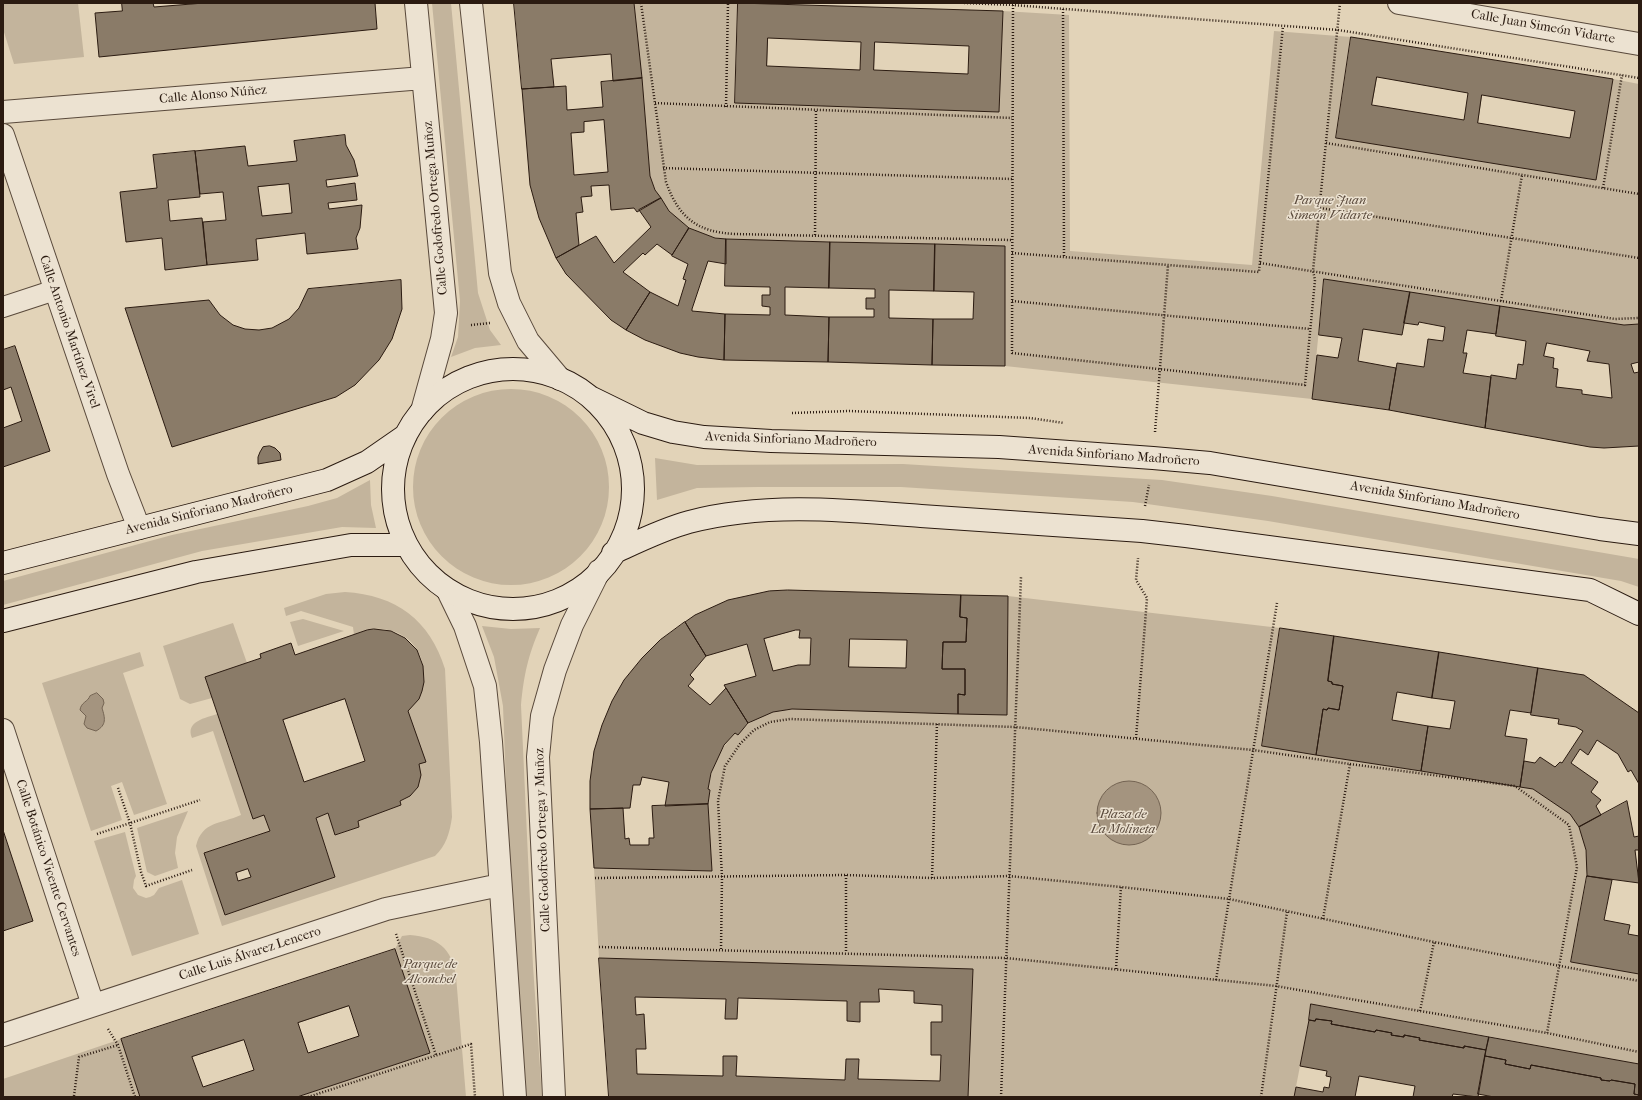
<!DOCTYPE html>
<html>
<head>
<meta charset="utf-8">
<style>
  body { margin:0 }
  #map { position:relative; width:1642px; height:1100px; overflow:hidden; background:#e2d3b8; font-family:"IM FELL French Canon",serif }
  canvas { display:block }
  .frame { position:absolute; inset:0; border:4px solid #2b1b11; pointer-events:none }
</style>
</head>
<body>
<div id="map">
<canvas width="1642" height="1100"></canvas>
<div class="frame"></div>
</div>
<script>
const ctx = document.querySelector('canvas').getContext('2d');
ctx.lineJoin = 'round';
function paint(path, color) { ctx.fillStyle = color; ctx.fill(path, 'evenodd'); }
function stroke(path, color, width, dash) { ctx.strokeStyle = color; ctx.lineWidth = width; ctx.lineCap = dash ? 'butt' : 'round'; ctx.setLineDash(dash || []); ctx.stroke(path); }
function drawText(font, color, halo, rows, align = 'center') {
  ctx.font = font + ' "IM FELL French Canon",serif'; ctx.lineWidth = 3; ctx.setLineDash([]); ctx.textBaseline = 'middle'; ctx.strokeStyle = halo; ctx.fillStyle = color; for (const [text, x, y, turn = 0] of rows) {
    ctx.save(); ctx.translate(x, y); ctx.rotate((+turn || 0) * Math.PI / 180); ctx.textAlign = isNaN(turn) ? turn : align; if (halo) ctx.strokeText(text, 0, 0); ctx.fillText(text, 0, 0); ctx.restore();
  }
}
paint(new Path2D(`
  M3,3H78L84,57L14,64L3,29Z
  M432,3H451L478,293L490,330L501,345L475,348L451,357L458,337L460,301Z
  M634,3H738L735,103L999,112L1003,11L1069,15L1070,251L1252,265L1274,31L1351,37L1336,138L1596,180L1613,79L1639,84V324L1624,325L1594,321L1324,279L1312,399L1005,366L1004,246L726,239C690,236 661,211 650,176Z
  M413 487a98 98 0 1 1 196 0a98 98 0 1 1-196 0Z
  M655,458L697,465L903,464L1162,480L1272,496L1639,559V587L1621,581L1268,521L1133,502L901,487H758L697,488L657,500Z
  M370,480L371,505L376,528L342,527L202,551L3,605V581L172,535L308,506L337,498Z
  M345,592C396,595 430,620 445,669L452,817C450,832 446,846 435,856L222,926L196,846C202,821 221,824 241,815L213,731L192,738C185,721 206,718 217,714L253,819L264,815L270,831L204,853L225,915L335,877L316,818L328,813L336,835L359,827L358,821L401,805L400,801C426,791 421,770 416,748C413,736 411,723 408,711C437,683 425,633 382,629C372,628 363,632 354,635L353,627L301,611L286,616L284,608L326,594Z
  M1008,596L1280,628L1262,746L1533,789C1543,796 1562,806 1570,814C1602,848 1579,921 1572,962L1639,974V1064L1312,1004L1294,1097H968L973,969L599,958L594,868L712,871L708,804L710,790L708,789C712,767 719,750 735,733L738,735C755,715 767,712 792,709L1007,715Z
  M303,619L344,631L298,646L290,622Z
  M233,623L247,663L205,677L212,698L190,704L180,699L163,646Z
  M482,626L511,629L540,628C528,656 524,674 521,705L533,966L542,1097H523L513,967L503,706L494,657Z
  M140,652L144,666L123,673L167,804L134,815L122,782L111,786L122,820L91,831L42,683Z
  M188,811L177,837L175,853L178,868L155,876L147,872L137,828Z
  M125,832L136,876L134,880L133,888L138,895L146,898L150,897L154,895L159,888L182,880L199,934L132,956L94,841Z
  M410,935C437,937 452,948 456,976L466,1097H297L430,1053L395,949L402,936Z
  M121,1039L140,1097H3V1079Z`), '#c3b49c');
const water = new Path2D(`
  M97,693L103,699L104,703L102,708C105,718 107,725 96,731L87,728L84,724L86,716L80,710C81,702 88,702 90,696Z
  M1097 813a32 32 0 1 1 64 0a32 32 0 1 1-64 0Z`);
paint(water, '#a4947f');
stroke(water, '#746453', 1);
const building = new Path2D(`
  M122,3H153L154,7L204,3H375L377,29L99,57L95,13L122,11Z
  M514,3H634L642,78L613,81L611,54L551,59L554,87L522,89Z
  M738,3L1003,11L999,112L735,103ZM768,38L861,42L860,70L767,66ZM875,42L969,46L968,74L874,70Z
  M1351,37L1613,79L1596,180L1336,138ZM1377,77L1468,93L1464,120L1372,105ZM1482,95L1575,111L1570,138L1478,123Z
  M642,78L650,176L655,190L661,198L637,212L634,208L611,210L609,185L591,186L592,196L581,197L583,212L576,213L579,245L556,258L539,218L530,185L522,89L566,86L567,110L603,107L601,82ZM604,120L608,172L574,175L571,133L584,132V122Z
  M345,135L346,145L354,160L358,176L326,180L327,187L355,183L357,200L328,203L329,209L362,205L360,228L356,238L358,249L307,254L305,233L256,239L258,260L207,265L203,222L226,220L223,192L200,194L195,151L245,146L248,166L297,161L294,141ZM289,184L292,213L262,216L258,187Z
  M195,151L200,197L168,200L170,221L202,218L207,265L165,270L162,238L126,242L120,192L157,188L153,155Z
  M661,198L669,211L689,228L672,255L657,244L645,255L643,253L623,272L650,292L626,330L611,320L566,274L556,258L596,236L614,263L651,227L639,210Z
  M689,228L715,238L726,239V264L708,261L692,309V311L725,314L724,360L698,357L680,353L645,340L626,330L650,292L678,306L686,280L683,279L688,264L672,256Z
  M726,239L830,242L829,288L785,287V315L829,317L828,362L724,360L725,314L770,315V307L762,306V295H770V287L725,286Z
  M830,242L935,244L934,291L889,290V318L933,319L932,365L828,362L829,317H874V309H866V298H875V289L829,288Z
  M935,244L1005,246V366L932,365L933,319H973L974,292L934,291Z
  M1324,279L1410,292L1402,335L1363,329L1358,361L1396,368L1389,410L1312,399L1317,355L1338,358L1342,338L1319,335Z
  M401,280L402,309L392,339L379,360L355,385L336,397L172,447L125,308L209,300L220,315L233,325L245,329L259,330L272,328L289,319L299,308L308,289Z
  M1410,292L1500,306L1496,334L1467,330L1463,353H1467L1463,373L1491,377L1485,428L1389,410L1397,363L1424,367L1428,339L1443,341L1445,327L1419,322L1418,325L1404,323Z
  M1500,306L1624,325L1639,324V362L1631,364L1634,373L1639,372V446L1604,448L1590,447L1485,428L1491,375L1516,379L1518,364L1523,365L1526,341L1496,336ZM1547,343L1590,351L1587,361L1609,364L1612,398L1582,394V390L1556,387L1558,369L1553,368L1554,358L1544,356Z
  M15,346L50,451L3,467V428L22,421L11,387L3,390V350Z
  M270,446L275,448L280,453L281,460L258,464V457L260,452L263,447Z
  M788,590L961,595L960,617L967,618L966,642H943L942,669H965V695L958,694V714L792,709L773,712L748,723L724,685L756,676L747,644L706,656L685,622L695,615L728,600L769,591ZM796,630H800L799,638H811L810,665H798L773,671L764,639ZM850,639L907,640L906,668L849,667Z
  M961,595L1008,596L1007,715L958,714V694L965,695V669H942L943,642H966L967,618L960,617Z
  M685,622L706,656L690,675L694,679L688,686L710,705L726,688L748,723L738,735L735,733L724,745L711,773L708,789L710,790L708,804L665,806L669,782L642,777L640,785H633L630,808L590,809V781L594,751L602,725L612,701L624,680L642,658L660,640Z
  M1280,628L1334,636L1328,681L1332,682V684L1343,686L1339,710L1328,708L1327,710L1323,709L1316,755L1262,746Z
  M374,629L391,631L405,638L417,650L423,666L424,682L422,691L419,699L408,711L426,762L419,764L421,775L418,787L410,796L400,801L401,805L358,821L359,827L335,835L328,813L316,818L335,877L225,915L204,853L270,831L264,815L253,819L205,677L261,658L260,654L291,643L295,655L367,630ZM345,699L365,761L304,782L283,720ZM248,869L251,877L238,881L236,873Z
  M1334,636L1439,652L1432,698L1397,692L1392,720L1428,726L1421,771L1316,755L1323,709L1327,710L1328,708L1339,710L1343,686L1332,684V682L1328,681Z
  M1439,652L1538,668L1531,713L1510,710L1505,736L1527,739L1520,787L1421,771L1428,726L1450,729L1455,701L1432,698Z
  M1538,668L1584,675L1639,713V784L1631,770L1628,772L1618,754L1597,740L1588,755L1580,749L1571,763L1598,782L1591,792L1601,800L1596,806L1601,815L1579,827L1570,814L1533,789L1520,787L1524,761L1535,763L1540,757L1555,767L1560,762L1562,763L1583,731L1576,727L1558,724L1559,719L1531,715Z
  M1627,801L1634,837L1639,836V850H1635L1639,883L1587,876L1586,850L1579,827Z
  M708,804L712,871L594,868L590,809L623,808L625,839L629,838L630,845H649V838H654L652,806Z
  M3,830L33,921L3,931Z
  M1587,876L1612,880L1604,920L1630,925L1628,934L1639,936V974L1571,962Z
  M395,949L430,1053L297,1097H140L121,1039ZM349,1006L359,1036L308,1053L298,1023ZM244,1040L254,1070L203,1087L192,1057Z
  M599,958L973,969L968,1097H609ZM879,989L914,991V1003L942,1005V1022H931V1055H941L940,1081L858,1079L859,1059H846L845,1080L736,1076L737,1056H723V1076L637,1074L636,1049H646L644,1014L636,1015L635,997L726,999L725,1019H737L738,998L847,1001V1021L860,1022V1002H879Z
  M1311,1004L1489,1037L1486,1050L1464,1046V1048L1419,1040L1420,1038L1404,1035V1037L1391,1035L1392,1033L1376,1030L1375,1032L1331,1024L1332,1021L1316,1019L1315,1021L1309,1020Z
  M1316,1019L1332,1021L1331,1024L1375,1032L1376,1030L1392,1033L1391,1035L1404,1037V1035L1420,1038L1419,1040L1464,1048V1046L1486,1050L1478,1097L1453,1094L1452,1097H1413L1415,1086L1359,1076L1355,1097H1294L1296,1087L1323,1092L1324,1087L1329,1088L1331,1077L1326,1076L1327,1071L1300,1066L1309,1020L1315,1021Z
  M1489,1037L1639,1064V1095L1634,1094L1635,1084L1611,1080L1610,1081L1601,1080V1078L1531,1065L1530,1069L1505,1064L1506,1060L1485,1056Z
  M1485,1056L1506,1060L1505,1064L1530,1069L1531,1065L1601,1078V1080L1610,1081L1611,1080L1635,1084L1634,1094L1639,1095V1097H1494L1478,1094Z`);
paint(building, '#8a7b68');
stroke(building, '#2b1b11', 1);
const pedestrian = new Path2D(`
  M3,307L55,290`);
const minor = new Path2D(`
  M416,3L446,313L442,339L422,411
  M471,3L500,273L509,303L528,341L560,379
  M1399,3L1639,44
  M3,112L423,78
  M3,135L118,474L139,528
  M448,591L465,626L485,686L491,742L515,1097
  M3,730L93,1005
  M3,1035L386,909L500,885
  M554,1097L538,757L542,716L555,670L572,625L599,571`);
const secondary = new Path2D(`
  M393 489a120 120 0 1 1 240 0a120 120 0 1 1-240 0Z
  M592,398L643,423L673,432L704,437L771,441L999,447L1153,458L1210,463L1600,529L1639,534
  M613,553C637,542 663,529 689,522C764,502 845,510 921,516C994,521 1068,526 1142,531L1186,536L1590,590L1639,614
  M3,563L327,480L367,462L406,435
  M3,621L196,572L351,545H406`);
stroke(pedestrian, '#59493b', 22);
stroke(minor, '#59493b', 24);
stroke(secondary, '#2b1b11', 24);
stroke(new Path2D(`
  M641,3L666,182C679,218 697,232 735,234L1012,240
  M964,3L1013,5L1338,30L1639,78
  M1013,5L1012,353L1305,385L1315,280L1313,271L1340,3
  M1063,9L1064,256
  M655,103L1012,118
  M726,107L728,3
  M1326,143L1639,194
  M663,168L1012,179
  M1603,188L1622,75
  M1320,208L1639,258
  M815,235L816,110
  M1012,253L1259,272L1283,26
  M1260,263L1615,319L1639,318
  M1012,301L1310,329
  M1501,301L1522,175
  M471,325L490,323
  M792,413L849,411L1030,418L1064,423
  M1155,432L1168,265
  M1145,506L1149,485
  M1136,738L1147,598L1136,580L1138,558
  M1350,764L1515,786L1569,825L1577,867L1547,1033
  M118,788L130,823L141,872L146,886L192,870
  M97,834L200,800
  M846,875V953
  M595,878L846,875L932,878L1009,876L1121,887L1229,899L1434,942L1639,981
  M932,878L937,723
  M396,934L436,1055
  M599,947L1006,958L1276,986L1547,1033L1639,1052
  M721,949L722,877L718,801L725,766L740,744L754,730L770,722L790,719L1015,727L1253,750L1350,764L1323,919
  M1116,969L1121,887
  M1216,980L1277,603
  M1420,1011L1434,942
  M108,1029L118,1045L135,1097
  M74,1096L79,1057L118,1045
  M308,1097L471,1044L475,1097
  M1001,1097L1021,577
  M1261,1097L1287,912`), '#2b1b11', 2.5, [1, 2]);
stroke(pedestrian, '#ece2d1', 20);
stroke(minor, '#ece2d1', 22);
stroke(secondary, '#ece2d1', 22);
drawText('13px', '#2b1b11', '#ece2d1', [
  ["Calle Juan Simeón Vidarte",1543,27,10],
  ["Calle Alonso Núñez",213,95,-5],
  ["Calle Godofredo Ortega Muñoz",436,208,-95],
  ["Calle Antonio Martínez Virel",69,332,71],
  ["Avenida Sinforiano Madroñero",791,440,2],
  ["Avenida Sinforiano Madroñero",1114,456,4],
  ["Avenida Sinforiano Madroñero",1435,501,10],
  ["Avenida Sinforiano Madroñero",209,510,-14],
  ["Calle Godofredo Ortega y Muñoz",543,840,-92],
  ["Calle Botánico Vicente Cervantes",48,868,72],
  ["Calle Luis Álvarez Lencero",250,954,-18]
]);
drawText('italic 13px', '#59493b', '#ece2d1', [
  ["Parque Juan",1330,201],
  ["Simeón Vidarte",1330,216],
  ["Plaza de",1123,815],
  ["La Molineta",1123,830],
  ["Parque de",430,965],
  ["Alconchel",430,980]
]);
</script>
</body>
</html>
